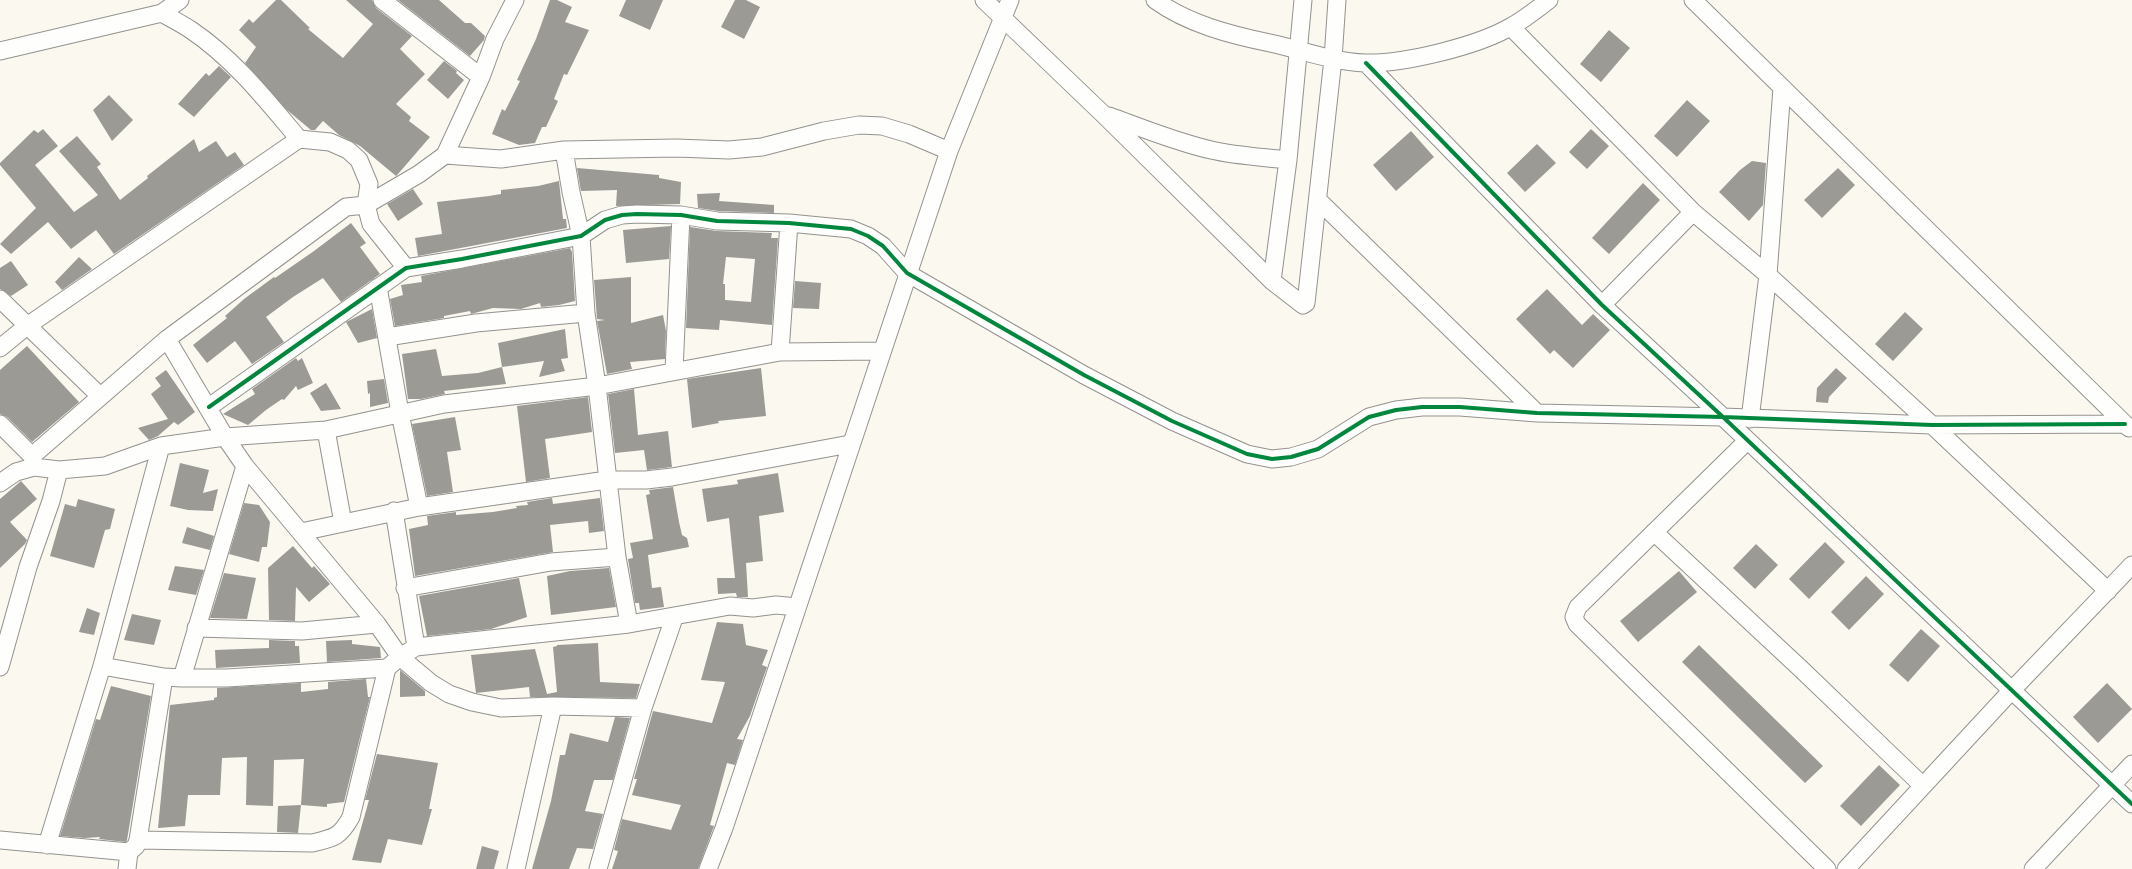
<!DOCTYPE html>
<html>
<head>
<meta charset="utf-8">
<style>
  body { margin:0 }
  canvas { display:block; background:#faf8ef }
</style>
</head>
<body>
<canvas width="2132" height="869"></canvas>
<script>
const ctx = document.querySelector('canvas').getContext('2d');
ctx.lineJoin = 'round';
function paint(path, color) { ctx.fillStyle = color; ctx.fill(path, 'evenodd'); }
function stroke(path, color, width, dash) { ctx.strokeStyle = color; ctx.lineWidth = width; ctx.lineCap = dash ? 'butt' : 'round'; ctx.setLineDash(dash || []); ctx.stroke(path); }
paint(new Path2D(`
  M276,0H281L310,28L308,29L343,58L373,24L346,0H372L376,8L412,36L400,49L425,74L396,104L411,117L409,121L430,137L398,174L396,176L360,146L339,135L323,121L315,130H311L287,110L245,63L256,47L239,30L249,19L253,23Z
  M398,0H439L465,23H471L485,36L484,40L470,56Z
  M550,0H557L572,7L565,22L589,30L567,75L564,74L554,99L558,101L546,127H542L535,143L519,145L492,134L502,109L505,111L520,81L517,80L536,39Z
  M626,0H663L650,30L619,16Z
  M735,0H746L760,7L744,39L721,27Z
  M1609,30L1630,48L1601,82L1580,64Z
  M444,61L457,71L456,73L464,80L448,99L427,80Z
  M219,66L231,77L194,117L178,104L206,73L209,76Z
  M109,95L133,120L112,141L93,110Z
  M1687,100L1710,121L1677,157L1654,136Z
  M43,129L58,146L35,165L74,212L98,195L59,151L77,136L101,164L97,167L120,200L148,178L147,176L194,139L199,152L216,141L227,157L235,152L244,165L114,254L96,230L71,249L48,222L11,254L0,244L36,208L0,165V163L34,130L38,133Z
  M1591,129L1609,146L1587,169L1569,152Z
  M1411,131L1434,157L1396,191L1373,165Z
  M1537,144L1556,163L1525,192L1507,173Z
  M1752,161L1766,163L1763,205L1749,221L1719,192L1740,170Z
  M577,168L659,175V178L681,182L680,204L616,206L617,190L581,191Z
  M1838,168L1855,185L1822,218L1804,200Z
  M559,181L563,219H566L567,228L418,256L415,238L442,234L437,202L489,196L501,194V190L538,186Z
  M1643,183L1660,200L1609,254L1592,238Z
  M413,189L423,204L398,221L387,204Z
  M720,193L719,201L774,205V213L718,211L698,208L697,194Z
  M351,223L366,243L360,247L380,274L341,302L323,278L293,297L266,317L284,342L252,364L235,341L207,363L193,345L227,318L225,316L244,299L274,277L275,278L314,251Z
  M671,226L669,259L626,263L623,230Z
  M690,227L717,231L772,233L771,238H778L772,325L720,320L719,330L686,328ZM726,257L755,259L751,302L725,300V284H723Z
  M570,248L572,252L575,301L559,305L541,307L540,303L521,309L493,308L471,314L470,311L444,316V318L395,326L390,299L403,295L401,285L422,282L421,276Z
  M79,257L92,269L62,290L55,282Z
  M11,261L28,285L11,296L0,289V268Z
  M631,277V323L663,315L666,331L665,359L630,362L632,369L607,374L597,321L605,320L597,319L594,280Z
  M795,281L821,283L819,309L793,308Z
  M1547,289L1582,325L1593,314L1610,330L1573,368L1554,350L1550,354L1516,319Z
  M372,309L377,338L358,343L346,322Z
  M1905,312L1923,329L1893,361L1875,344Z
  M565,329L568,358L561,359L565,371L539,377L544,361L502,367L498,343Z
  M27,346L79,402L32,442L7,417L0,414V370Z
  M436,349L442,376L478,373L502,367L506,384L444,391L445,394L421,399H408L402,354Z
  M296,358L298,361L302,358L313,383L298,390L296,386L284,400L282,399L266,410L248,425L223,414L255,394L252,389Z
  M761,368L766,416L718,421L719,423L692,428L687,379Z
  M1836,368L1847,378L1829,397L1828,403L1816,402L1817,388Z
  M166,370L195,412L178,425L174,422L158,436L149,440L138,428L168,419L151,394L161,386L155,378Z
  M384,379L388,403L370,407V393L368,394L367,381Z
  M326,383L341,409L321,411L310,393Z
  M634,389L638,435L668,431L672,467L647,470L644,450L615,453L608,394Z
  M588,397L592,432L545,439L550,478L526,482L517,406Z
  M455,417L461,450L447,452L453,492L427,496L412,424Z
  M180,463L209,470L203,493L218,489L213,511L188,510L170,506Z
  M778,473L784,512L759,516L763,561L746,563L748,597H737L736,593L718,594L717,578H735L729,518L707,522L702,489L738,484L737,480Z
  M21,481L37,499L10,522L27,540L25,544L0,568V499Z
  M673,487L679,522L682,535L687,538L689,547L648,555L652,588L661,587L664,607L640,610L639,603H635L628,559L633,558L630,543L653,539L646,495L650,494L649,490Z
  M552,498L553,504L600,498L604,531L589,533L588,521L550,525L553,552L415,576L409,529L428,525L427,516L456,512V515L493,512L517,508L516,506L528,505L527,502Z
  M78,499L115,509L110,529L105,530L94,568L50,556L65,504L76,507Z
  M244,503L259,505L270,522L267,547H262L259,562L229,554Z
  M187,527L214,536L210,550L182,543Z
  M1825,542L1845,562L1809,599L1789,579Z
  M1756,544L1778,565L1755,589L1733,568Z
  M293,546L312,568L314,566L330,584L309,602L296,587L295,621L269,620L268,568Z
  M175,566L204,570L196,595L168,590Z
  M609,568L616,607L551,615L547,576L570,571Z
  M1679,571L1697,592L1638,642L1620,621Z
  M224,573L256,578L247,619L210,618Z
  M1866,576L1884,594L1849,630L1831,612Z
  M519,578L527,617L491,629L427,636L419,596Z
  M87,608L100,613L94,635L79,632Z
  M132,614L161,620L154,645L124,640Z
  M717,622L743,624L746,645L768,650L762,665L767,667L750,716L737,739L743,740L735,765L727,763L710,825L714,826L698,869H612L618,851L614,850L622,819L671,830L681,805L632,795L637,779H634L653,711L712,723L725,682L701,680Z
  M1921,629L1940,646L1908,682L1889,665Z
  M269,640L295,641V646H299L300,663L216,668L215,650L269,648Z
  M352,640V644L380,647L381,658L327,662L326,641Z
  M598,643L600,682L640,684L636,698L530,697L529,687L476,693L471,655L535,649L547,694L557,692L553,647L557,646V645Z
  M1699,645L1823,766L1805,783L1682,662Z
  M400,670L425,691V696L400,697Z
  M366,679L368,697H370L344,802L327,804V807L301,805L304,759L274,760L273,806L246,805L247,757L222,758L220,795H188L185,826L158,828L170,705L214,700V698L217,697V688L301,683V692L328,689V682Z
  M2107,683L2132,709L2098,743L2073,717Z
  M111,686L151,696L127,840L126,842L99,839L100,837L85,838L60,836L96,719L100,720Z
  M615,717L630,718L613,780H594L585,811L603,814L593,849L577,848L569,869H532L551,801L560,755H565L570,733L608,742Z
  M377,754L438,763L429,809H432L422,845L388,839L381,863L352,860L369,800H365Z
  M1879,765L1900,785L1861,826L1840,806Z
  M301,805L298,833L277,832L278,806Z
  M482,846L499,851L494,869H476Z`), '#9c9a95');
const minor = new Path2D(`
  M382,0L481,77
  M984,0L1103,114L1272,281L1303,305L1306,303L1333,59L1337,0
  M1155,0C1188,24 1231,35 1270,43C1302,50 1333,62 1365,63C1404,64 1478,46 1512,26C1525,19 1537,9 1549,0
  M1693,0L2129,428
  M162,13L180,0
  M1511,27L1693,212L1768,275L1932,425L2108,591
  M0,51L162,13C172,19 182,24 191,30C234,59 266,100 299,139
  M1366,63L1602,305L1723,417L2132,804
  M1109,116C1142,128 1176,142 1211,150C1237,156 1263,157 1288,160
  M445,155L501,159L564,150
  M1318,200L1537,413
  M1272,281L1288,160L1303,0
  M378,287L400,413L419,507
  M0,299L100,396
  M1602,305L1693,212
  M387,337L476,323L586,313
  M167,339L225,437L245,466L377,624L400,657L431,683L449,694L472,702L501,708L553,706L643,708
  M0,348L27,326L299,139L330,142L348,150L359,160L369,184L366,205L371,224L406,268
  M780,352L789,223
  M674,371L681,215
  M209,407L406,268L462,259L581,236L605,220L622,215L637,214L681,215L717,221L789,223L851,229L868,236L883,246L907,273L1084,375L1172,421L1247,454L1272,459L1291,457L1318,449L1369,417L1396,410L1422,407H1460L1537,413L1723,417L1932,425L2125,424
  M1750,419L1768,275L1782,88
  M0,424L32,456L34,467
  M326,430L343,523
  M1747,441L1578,607L1574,617L1577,624L1827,869
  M32,456L167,339L346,207L366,205L419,174L445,155L481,77L495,39L515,0
  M0,483L16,472L34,467L59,470L105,466L161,446L225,437L326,430L444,404L597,386L780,352L881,351
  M394,511L416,647
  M301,532L419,507L607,480H646L672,477L850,444
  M1654,532L1800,668L1923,786
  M405,588L551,562L617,557
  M629,624L617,557L597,386L586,313L581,236L571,192L564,150L676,148L729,150L762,147L824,131L859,125L882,126L909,134L949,151
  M196,628L302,631L377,624
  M102,666L164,677L182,678H227L387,668L400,657L416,647L629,624L730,606L753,608L776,605L797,607
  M0,667L28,567L51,501L59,470
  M182,678L245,466
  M0,840L129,852L136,846L138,840L164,677
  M138,840L312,843C334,838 340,837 351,817L387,668
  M47,845L102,666L161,446
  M127,869L129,852
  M516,869L553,706
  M598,869L643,708L674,618
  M708,869L724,828L949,151L1010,0
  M1846,869L2012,690L2132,565
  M2033,869L2132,764`);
stroke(minor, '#93928e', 19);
stroke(minor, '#fefefd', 17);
stroke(new Path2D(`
  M1366,63L1602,305L1723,417L2132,804
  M209,407L406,268L462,259L581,236L605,220L622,215L637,214L681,215L717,221L789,223L851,229L868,236L883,246L907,273L1084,375L1172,421L1247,454L1272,459L1291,457L1318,449L1369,417L1396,410L1422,407H1460L1537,413L1723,417L1932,425L2125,424`), '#00873e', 4);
</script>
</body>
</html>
